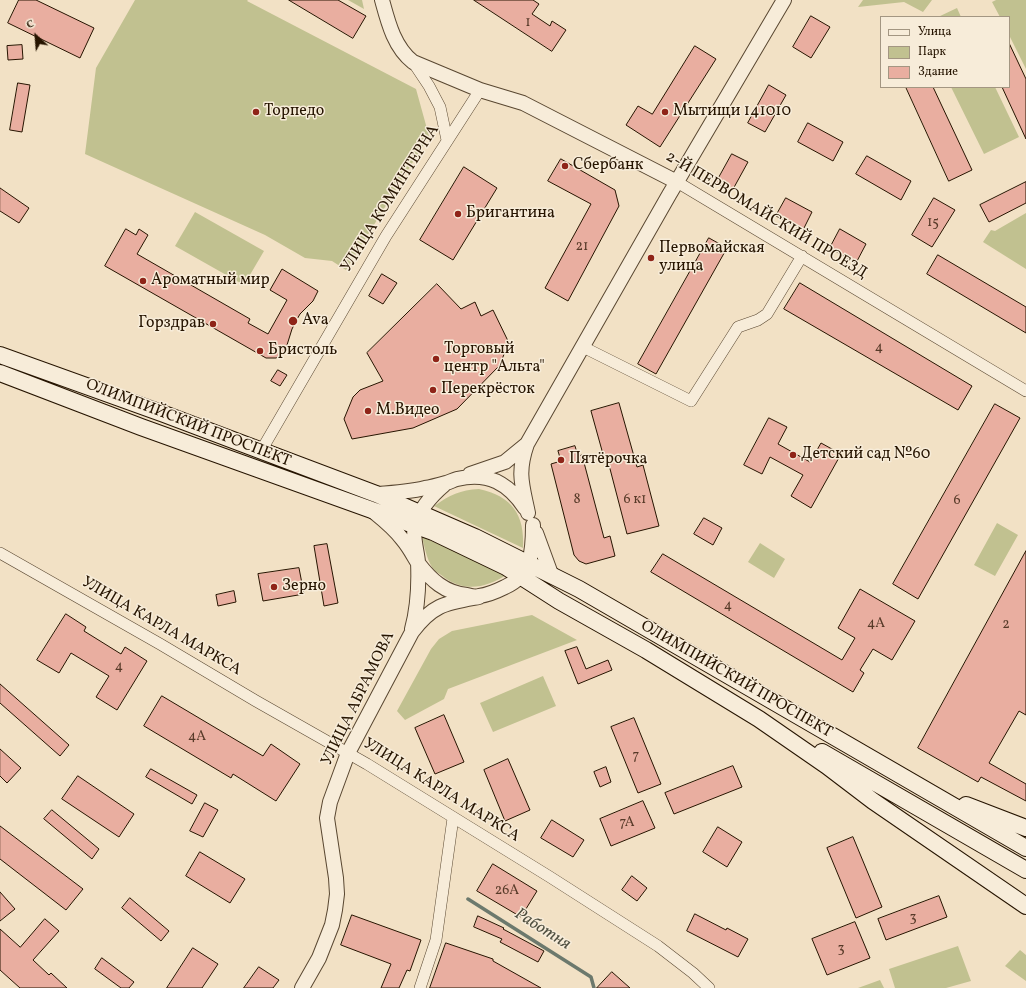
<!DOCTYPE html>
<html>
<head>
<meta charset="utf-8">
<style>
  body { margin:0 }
  #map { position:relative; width:1026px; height:988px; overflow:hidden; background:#f2e1c5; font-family:Vollkorn,serif }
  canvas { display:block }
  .legend { position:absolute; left:880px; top:16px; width:130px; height:72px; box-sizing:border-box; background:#f7ecd9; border:1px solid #a39682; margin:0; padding:5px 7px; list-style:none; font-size:12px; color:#261400 }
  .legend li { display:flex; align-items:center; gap:8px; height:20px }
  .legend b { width:20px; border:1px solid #a39682 }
  .north { position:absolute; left:16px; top:16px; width:40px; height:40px; -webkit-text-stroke:3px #f7ecd9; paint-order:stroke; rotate:334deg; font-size:11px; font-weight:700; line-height:16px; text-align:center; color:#261400 }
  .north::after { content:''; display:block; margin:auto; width:14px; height:18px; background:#261400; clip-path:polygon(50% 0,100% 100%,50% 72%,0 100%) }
</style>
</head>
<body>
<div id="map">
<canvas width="1026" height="988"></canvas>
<ul class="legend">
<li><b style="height:5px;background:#f7ecd9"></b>Улица</li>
<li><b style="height:11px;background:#c1c190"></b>Парк</li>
<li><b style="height:11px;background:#e9aea0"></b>Здание</li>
</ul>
<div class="north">С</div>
</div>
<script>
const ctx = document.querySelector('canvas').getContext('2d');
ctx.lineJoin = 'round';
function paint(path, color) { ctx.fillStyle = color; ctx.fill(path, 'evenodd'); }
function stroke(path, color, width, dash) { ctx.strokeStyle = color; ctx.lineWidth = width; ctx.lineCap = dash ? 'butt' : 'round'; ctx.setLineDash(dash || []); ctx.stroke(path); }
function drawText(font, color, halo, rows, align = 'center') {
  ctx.font = font + ' Vollkorn,serif'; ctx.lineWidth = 3; ctx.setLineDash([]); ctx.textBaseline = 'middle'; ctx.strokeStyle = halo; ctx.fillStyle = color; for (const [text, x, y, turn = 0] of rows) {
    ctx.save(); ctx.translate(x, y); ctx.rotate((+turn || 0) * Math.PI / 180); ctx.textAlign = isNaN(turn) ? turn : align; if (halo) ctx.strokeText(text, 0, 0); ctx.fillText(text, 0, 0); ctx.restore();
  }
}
paint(new Path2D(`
  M135,0H248L247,1L416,89L429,136L346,270L332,261L305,258L265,235L85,154L96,68Z
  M348,0H362L364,9Z
  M863,0H932L923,12L904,2L858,7Z
  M996,0H1026V69L1009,35V17H1000L992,2Z
  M957,8L961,17H938Z
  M951,87H995L1019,137L984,154Z
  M195,212L264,251L244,285L175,246Z
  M1026,213V269L983,242L991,230L995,231Z
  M479,489C512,496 525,515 523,548L434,506C450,495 460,490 479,489Z
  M997,523L1018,535L995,576L974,565Z
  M422,537L508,574C487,587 467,593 445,578C442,575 438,573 435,571C427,562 425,548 422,537Z
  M760,543L785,559L774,578L748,562Z
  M532,615L577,640L448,689L444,699L405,720L397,711L431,649L439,639L452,631Z
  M543,676L556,706L493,732L480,703Z
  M958,946L971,981L946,988H895L889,969Z
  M1020,950L1026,955V981L1005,966Z
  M880,980L884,988H858Z`), '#c1c190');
stroke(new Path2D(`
  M468,899L591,977L594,988`), '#6c796d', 3.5);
const building = new Path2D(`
  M19,0H36L94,28L80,58L8,23Z
  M289,0H338L366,16L353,38Z
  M474,0H533L539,4L532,14L550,26L552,21L566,30L552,51Z
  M811,16L830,27L811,58L793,47Z
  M1009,43L1026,79V139L1002,87H1009Z
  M22,45L23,59L8,60L7,46Z
  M695,46L716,59L660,147L626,125L638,106L652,114Z
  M18,83L30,85L22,132L10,130Z
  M769,85L786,95L765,132L748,123Z
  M906,87H933L972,170L949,181Z
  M808,123L843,142L833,161L798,142Z
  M732,154L748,162L732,191L716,183Z
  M867,156L911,181L901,200L856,174Z
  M561,159L615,190L619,206L568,301L545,288L591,204L548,181Z
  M464,167L497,188L453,260L420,240Z
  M1026,182V203L989,222L980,205Z
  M0,188L29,208L19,223L0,211Z
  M786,198L812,212L803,230L776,216Z
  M934,198L955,210L932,247L912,235Z
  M126,229L136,235L139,229L148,235L137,254L250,319L248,323L268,334L287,300L270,290L282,269L318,291L313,301L300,314L296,321L292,329L287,345L283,354L276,358H266L105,266Z
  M840,229L866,244L856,263L830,248Z
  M709,238L727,248L656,374L638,364Z
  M938,255L1026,307V333L927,274Z
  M382,274L397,283L383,304L369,296Z
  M800,283L972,386L958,410L784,309Z
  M437,284L461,309L475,302L481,316L493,310L509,343L499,366L457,409L413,428L352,439L344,419L353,397L360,390L383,381L367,353Z
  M278,370L287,375L280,386L271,381Z
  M619,403L637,467L643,465L659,526L627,534L609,465H606L591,411Z
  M995,404L1020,418L918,599L893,584Z
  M769,418L787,427L778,444L810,462L821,443L841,454L811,508L791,496L803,475L770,457L762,474L744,465Z
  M575,446L578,456L582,455L604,538L610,536L615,556L586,564L579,561L574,555L551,464L561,461L558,451Z
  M704,518L722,528L713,545L694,534Z
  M327,544L338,603L324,606L314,546Z
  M1026,551V715L1019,711L989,763L1026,784V801L981,777L978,782L918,748Z
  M663,554L842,660L855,638L838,628L860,589L915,621L892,660L873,649L860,670L864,673L853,692L651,572Z
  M299,568L304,594L263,601L258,574Z
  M234,591L236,602L218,606L216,595Z
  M66,614L86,627L84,631L121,654L125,647L147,661L117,710L96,697L109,676L71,653L59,673L37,660Z
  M577,647L586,669L608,660L612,670L578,684L565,651Z
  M0,684L69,745L60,756L0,703Z
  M162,696L263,756L271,744L300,764L276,801L233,774L231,778L144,726Z
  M444,715L464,762L435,774L415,728Z
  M634,718L661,784L638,793L611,727Z
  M0,749L21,768L7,783L0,776Z
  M508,759L530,810L505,821L484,770Z
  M733,766L742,787L674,814L665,793Z
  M606,767L611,782L600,787L594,772Z
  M151,769L197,795L192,804L146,777Z
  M78,776L134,814L119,837L62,799Z
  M643,801L655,828L611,846L600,819Z
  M205,803L218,810L203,837L190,831Z
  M52,810L99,849L92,859L44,819Z
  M552,820L584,840L573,857L541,838Z
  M0,826L83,889L66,910L0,859Z
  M718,827L742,842L727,867L703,852Z
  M853,837L882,907L856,918L827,848Z
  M200,852L245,879L230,903L186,876Z
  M493,864L537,891L521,917L477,891Z
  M632,876L647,888L637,901L622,890Z
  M0,892L15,909L0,921Z
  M939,896L947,917L886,940L878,919Z
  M130,898L169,931L161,941L122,908Z
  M695,914L726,930L727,928L748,939L738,957L687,931Z
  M352,915L421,940L410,971L407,970L399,988H381L391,964L341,945Z
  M478,916L504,928L503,929L544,951L538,962L500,942L502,939L474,927Z
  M45,919L59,931L33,960L49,975L51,973L67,988H20L0,970V929L20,947Z
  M855,922L870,958L827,975L812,939Z
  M446,943L493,959V961L541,988H430Z
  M193,948L218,964L202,988H167Z
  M102,958L134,982L129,988H121L95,969Z
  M259,967L279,980L273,988H244Z
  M612,972L630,988H597Z`);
paint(building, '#e9aea0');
stroke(building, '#261400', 1);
const minor = new Path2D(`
  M413,62L429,86L440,107L447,140
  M677,182L1026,391
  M583,347L691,401L738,327L758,320L767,314L802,256
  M261,451L386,236L480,90
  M0,553L160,644L256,701L367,764L550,877L658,946L693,973L709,988
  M420,988L436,940L453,818`);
const tertiary = new Path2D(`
  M382,0C388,22 394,47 413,62L480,90L523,103L677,182
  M470,474L505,462L527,444
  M376,494C392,493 409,492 425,488C432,487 439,485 446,483C450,482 453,480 457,479C488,471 509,484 525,508
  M374,512C384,520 395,529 403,540C409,547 413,555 418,563C431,580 445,593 467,595C471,596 476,597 479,596C488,595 497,591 505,587C532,575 533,551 533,525
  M528,513C522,484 517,473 527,444L669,195L784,0
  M536,533L551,574
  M412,629C418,607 419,584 418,562C417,550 412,536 415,525C420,508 431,496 444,485
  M302,988L319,958L332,925L335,910L337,894L336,878L327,818L330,802L348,753L412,632C433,604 446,603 479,597`);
const secondary = new Path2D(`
  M0,355L164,414L376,494L475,537L579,589L1026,848
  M0,373L141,427L433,532L506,567L559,601L646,650L759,719L827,766L873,801L1026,906
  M822,752L1026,870
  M966,805L1026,828`);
stroke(minor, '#594731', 12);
stroke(tertiary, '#594731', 16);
stroke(secondary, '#261400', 18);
stroke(minor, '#f7ecd9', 11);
stroke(tertiary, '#f7ecd9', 14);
stroke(secondary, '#f7ecd9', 16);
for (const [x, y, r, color] of [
  [256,112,4,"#8f2418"],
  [665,112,4,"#8f2418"],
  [565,166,4,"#8f2418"],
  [458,214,4,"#8f2418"],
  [651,258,4,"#8f2418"],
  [143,281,4,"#8f2418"],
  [293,321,5,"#8f2418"],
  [213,324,4,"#8f2418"],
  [260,351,4,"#8f2418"],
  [436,359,4,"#8f2418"],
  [433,390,4,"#8f2418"],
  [368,411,4,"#8f2418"],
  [793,455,4,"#8f2418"],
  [561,460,4,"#8f2418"],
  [274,587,4,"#8f2418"]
]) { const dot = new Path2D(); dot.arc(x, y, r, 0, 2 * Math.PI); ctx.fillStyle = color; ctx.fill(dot); stroke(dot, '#f7ecd9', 1.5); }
drawText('14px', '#573a28', null, [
  ["1",528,23],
  ["15",933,223],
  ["21",582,247],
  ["4",879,348],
  ["8",577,500],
  ["6 к1",635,500],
  ["6",957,501],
  ["4",728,606],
  ["4А",876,624],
  ["2",1006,625],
  ["4",119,667],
  ["4А",197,737],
  ["7",636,756],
  ["7А",627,823],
  ["26А",507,891],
  ["3",913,918],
  ["3",841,949]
]);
drawText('16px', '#261400', '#f7ecd9', [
  ["Торпедо",264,112],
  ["Мытищи 141010",673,112],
  ["Сбербанк",573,166],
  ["Бригантина",466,214],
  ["Первомайская",659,249],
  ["улица",659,267],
  ["Ароматный мир",151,281],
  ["Ava",302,321],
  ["Горздрав",205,324,"right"],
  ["Торговый",444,350],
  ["центр \"Альта\"",444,368],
  ["Бристоль",268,351],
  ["Перекрёсток",441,390],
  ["М.Видео",376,411],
  ["Детский сад №60",801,455],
  ["Пятёрочка",569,460],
  ["Зерно",282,587]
], 'left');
drawText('16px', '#261400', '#f7ecd9', [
  ["УЛИЦА КОМИНТЕРНА",391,199,-58],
  ["2-Й ПЕРВОМАЙСКИЙ ПРОЕЗД",766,216,31],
  ["ОЛИМПИЙСКИЙ ПРОСПЕКТ",188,424,21],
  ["УЛИЦА КАРЛА МАРКСА",161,627,30],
  ["ОЛИМПИЙСКИЙ ПРОСПЕКТ",736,680,30],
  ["УЛИЦА АБРАМОВА",359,699,-64],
  ["УЛИЦА КАРЛА МАРКСА",441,791,32]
]);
drawText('italic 17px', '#4f4f40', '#f7ecd9', [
  ["Работня",542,930,32]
]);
</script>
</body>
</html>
